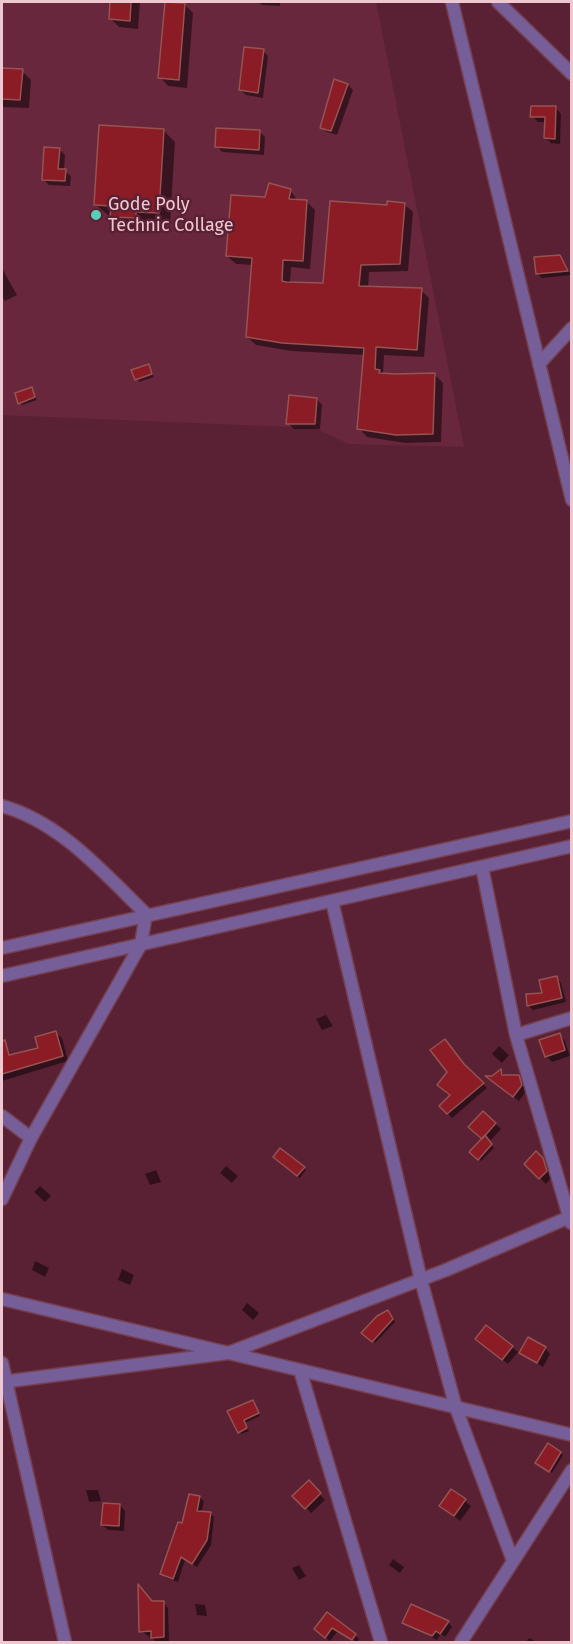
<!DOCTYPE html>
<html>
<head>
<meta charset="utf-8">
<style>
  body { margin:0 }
  #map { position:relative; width:573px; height:1644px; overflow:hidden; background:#5a2134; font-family:"Fira Sans",sans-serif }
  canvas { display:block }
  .frame { position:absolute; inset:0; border:3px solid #eec8d1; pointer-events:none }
</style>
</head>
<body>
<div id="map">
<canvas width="573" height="1644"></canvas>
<div class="frame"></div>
</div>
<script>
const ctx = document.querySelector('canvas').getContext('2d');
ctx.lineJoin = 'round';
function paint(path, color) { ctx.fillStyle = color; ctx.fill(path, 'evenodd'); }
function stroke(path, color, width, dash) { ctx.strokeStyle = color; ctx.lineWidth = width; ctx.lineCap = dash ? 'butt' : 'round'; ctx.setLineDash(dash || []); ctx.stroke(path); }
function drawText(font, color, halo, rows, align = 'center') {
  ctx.font = font + ' "Fira Sans",sans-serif'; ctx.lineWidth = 5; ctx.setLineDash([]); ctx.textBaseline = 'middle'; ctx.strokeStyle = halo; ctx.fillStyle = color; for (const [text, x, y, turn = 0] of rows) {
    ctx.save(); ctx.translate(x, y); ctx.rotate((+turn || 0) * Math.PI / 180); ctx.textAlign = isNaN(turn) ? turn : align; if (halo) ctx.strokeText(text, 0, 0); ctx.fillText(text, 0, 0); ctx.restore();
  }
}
paint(new Path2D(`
  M2,2H376L464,447L349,444L315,428L2,415Z`), '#69273e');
paint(new Path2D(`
  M112,2H140L138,29L119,27L110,18Z
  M258,2H280V6L262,5Z
  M185,5L193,13L187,88L168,86L160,77Z
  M263,51L268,56L263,98L246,95L240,90Z
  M2,69L22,71L31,80L29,108L2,107Z
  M348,85L353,90L337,135L327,132L322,127Z
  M556,108L561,114L560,144L551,143L546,138V122H538L532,116Z
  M163,130L175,142L170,224L147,223V229L123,228L96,205Z
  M259,131L265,137L264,155L222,152L217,146Z
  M59,149L65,155L64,171L71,176L70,186L49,185L43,179Z
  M290,190L298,201L307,202L315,210L310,269L291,267L290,283L325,284L388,206L404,204L413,212L408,271L369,272L368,288L421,290L429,298L424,357L384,355L383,374L435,375L443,383L441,442L405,443L367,437L359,428L365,355L291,351L256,345L247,337L253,265L236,264L227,256L266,199Z
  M570,244H572V262L570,260Z
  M559,256L571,275L542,278L537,273Z
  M3,270L17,295L5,301L2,297Z
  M148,365L154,377L139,382L133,371Z
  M31,388L37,400L22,405L20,403Z
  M317,399L322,405L320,429H294L288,423Z
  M557,978L561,983L566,1002L533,1010L528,1005L544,994Z
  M326,1015L333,1026L322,1030L316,1019Z
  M56,1033L62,1038L68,1061L2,1081V1050L6,1048L12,1055L39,1049Z
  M560,1035L565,1041L570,1056L552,1062L546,1056Z
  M499,1046L509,1055L502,1063L492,1054Z
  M468,1069L487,1088L452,1118L441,1106L452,1096Z
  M501,1071L506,1076H518L524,1082L526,1091L519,1101L488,1078Z
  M483,1113L501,1129L489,1142L494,1148L481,1161L472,1152L483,1139Z
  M536,1153L549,1165L552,1177L546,1184L526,1164Z
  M278,1160L304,1168L306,1170L300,1178Z
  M226,1166L238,1176L232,1183L220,1173Z
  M156,1170L161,1182L150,1185L145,1174Z
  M40,1186L51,1196L45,1202L34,1192Z
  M35,1261L49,1268L45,1277L32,1270Z
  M122,1269L134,1275L130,1285L118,1280Z
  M247,1303L259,1313L253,1320L242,1310Z
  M390,1314L395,1322L375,1343L364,1333Z
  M483,1345L512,1347L518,1352L508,1364Z
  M545,1348L550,1354L543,1367L521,1353Z
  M255,1404L260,1416L245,1423L249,1431L241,1434L229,1412Z
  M560,1453L563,1455L552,1473L540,1465Z
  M309,1483L325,1500L311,1513L295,1496Z
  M86,1490H98L101,1501L89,1502Z
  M452,1491L471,1506L460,1521L441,1506Z
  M200,1497L204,1502L201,1513H210L214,1517L211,1545L197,1567L185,1560L178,1582L166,1578L162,1574L183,1525Z
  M120,1505L125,1511L124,1531L108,1530L102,1525Z
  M393,1559L404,1567L400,1573L389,1565Z
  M299,1565L306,1576L299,1580L292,1568Z
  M163,1602L168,1608L169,1642H157L141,1631L153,1603Z
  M195,1604L205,1605L207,1616L197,1615Z
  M327,1614L355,1635L359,1639L357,1642L337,1632L330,1641L320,1633Z
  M448,1622L452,1627L445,1637L441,1634L437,1640L404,1623Z
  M529,1638L537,1642H526Z`), '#0007');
const building = new Path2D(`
  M110,2H131L130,21L109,19Z
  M165,2L185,3L179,80L158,78Z
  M244,47L264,49L258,93L239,90Z
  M2,68L23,69L20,100L2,99Z
  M334,79L348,84L331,131L320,128Z
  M531,106H556L555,139L544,138L545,117H530Z
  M99,125L164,129L159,213L136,212V218L110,217L111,206L94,205Z
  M216,128L260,130L259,150L215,147Z
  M44,147L60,148L58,169H66L65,181L42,180Z
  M269,183L291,189L289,199L307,200L303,261L283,260L282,281L286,282L323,283L330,201L387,205V201L405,203L400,264L361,265L359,286L422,288L417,350L376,347L375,369L380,370L379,373L396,374L435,373L433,434L396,435L357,429L364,348L282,343L246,337L252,258L226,256L231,195L265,197Z
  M560,255L568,271L536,274L534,257Z
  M149,364L152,374L135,380L131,370Z
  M32,387L35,397L18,404L15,393Z
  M289,395L317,398L315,424H286Z
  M557,976L562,998L527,1006L526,994L542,993L539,980Z
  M56,1031L63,1056L2,1074V1041L5,1040L9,1055L38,1048L35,1037Z
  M560,1033L565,1050L545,1057L539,1040Z
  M445,1039L464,1064L484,1083L447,1114L439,1106L450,1095L437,1085L447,1072L430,1050Z
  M501,1069L502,1075H519L522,1085L513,1097L485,1076H492Z
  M483,1111L496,1123L482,1139L468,1127Z
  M485,1135L492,1144L478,1160L469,1152Z
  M280,1148L305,1167L297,1176L273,1157Z
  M536,1151L543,1158L547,1171L539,1179L524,1164Z
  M388,1310L393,1319L372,1342L361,1333L377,1316Z
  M486,1325L513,1346L502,1360L475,1339Z
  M528,1337L546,1347L537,1363L519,1353Z
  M253,1400L259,1413L244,1420L247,1428L238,1433L227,1411Z
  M548,1443L561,1452L549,1472L535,1463Z
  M309,1480L321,1493L305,1509L292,1496Z
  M451,1489L466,1499L454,1516L439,1506Z
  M189,1494L200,1496L197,1511L211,1512L207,1540L192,1564L181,1557L173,1579L160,1574L178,1522L182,1523Z
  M103,1503L120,1504L119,1526L101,1525Z
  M138,1584L152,1601H164V1637L151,1638V1631L139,1632Z
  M411,1604L449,1621L440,1634L436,1631L432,1636L402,1623Z
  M327,1612L356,1634L352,1640L332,1628L325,1638L314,1629Z`);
paint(building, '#8b1b25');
stroke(building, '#955352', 1.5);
const minor = new Path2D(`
  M498,2L572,74
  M539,364L572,328
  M2,806C60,822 103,872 146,914L141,944L31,1138L2,1199
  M482,867L516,1035
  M332,901L421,1280L456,1408L513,1561
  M2,1116L31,1138
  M571,1223L516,1035L572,1018
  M2,1299L572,1435
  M2,1363L65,1642
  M300,1370L381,1642
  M2,1382L228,1353L446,1270L572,1216
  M461,1642L572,1470`);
const tertiary = new Path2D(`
  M452,2L572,500
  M2,948L572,821
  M2,976L572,846`);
stroke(minor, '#753f50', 15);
stroke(tertiary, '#753f50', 15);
stroke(minor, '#765e98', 12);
stroke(tertiary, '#765e98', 12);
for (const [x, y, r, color] of [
  [96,215,6,"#5acebc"]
]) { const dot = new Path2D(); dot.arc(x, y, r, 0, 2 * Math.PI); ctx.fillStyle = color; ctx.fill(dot); stroke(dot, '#5a2134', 2); }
drawText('18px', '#eec8d1', '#5a2134', [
  ["Gode Poly",108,205],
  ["Technic Collage",108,226]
], 'left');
</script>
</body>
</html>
